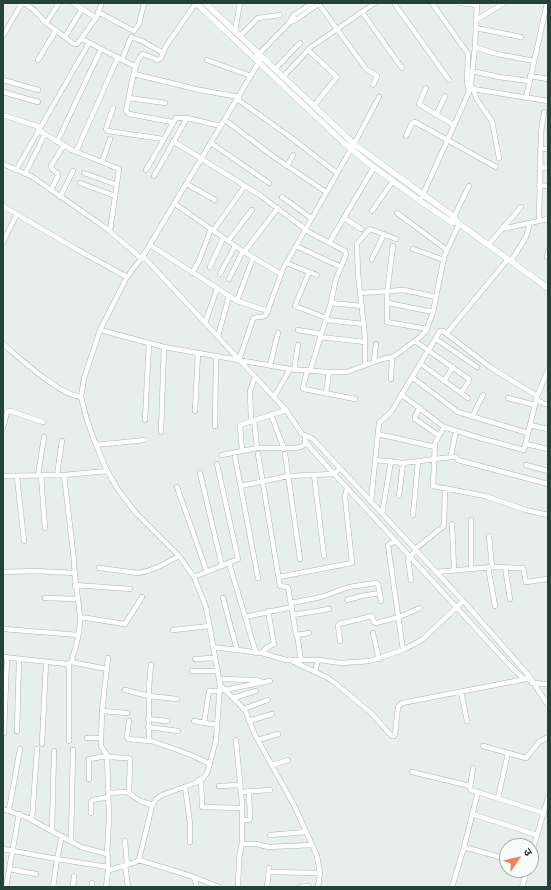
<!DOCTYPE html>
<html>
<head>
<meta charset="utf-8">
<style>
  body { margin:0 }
  #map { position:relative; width:551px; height:890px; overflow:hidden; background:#e6efeb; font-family:Jost,"Noto Sans Devanagari",sans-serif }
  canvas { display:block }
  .frame { position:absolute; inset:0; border:4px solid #244239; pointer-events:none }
  .north { position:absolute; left:499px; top:838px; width:40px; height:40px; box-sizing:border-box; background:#f7fbf9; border:1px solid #a3b1ac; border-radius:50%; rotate:56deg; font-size:11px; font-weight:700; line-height:16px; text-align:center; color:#244239 }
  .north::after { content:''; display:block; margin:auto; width:14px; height:18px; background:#f57f5e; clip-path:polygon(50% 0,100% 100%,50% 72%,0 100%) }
</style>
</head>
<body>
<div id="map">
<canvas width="551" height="890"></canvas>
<div class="frame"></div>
<div class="north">उ</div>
</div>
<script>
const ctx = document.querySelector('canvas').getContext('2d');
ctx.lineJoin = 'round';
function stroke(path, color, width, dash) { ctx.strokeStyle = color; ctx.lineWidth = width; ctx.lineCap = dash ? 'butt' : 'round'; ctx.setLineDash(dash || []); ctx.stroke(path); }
const minor = new Path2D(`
  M24,3L34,10L46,23L74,44H77L80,40L82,39L136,67
  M73,3L96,18
  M318,3L366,69L377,76L373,85
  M394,3L449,80
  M460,3L476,5
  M477,3L475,47L471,84L477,100L492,121L499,158
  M98,12L134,31L139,24L144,3
  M362,12L402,68
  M476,20L504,3
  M46,23L59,3
  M289,23L297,19L320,3
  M476,28L521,37
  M235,31L240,3
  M3,36L22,3
  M240,36L258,18L280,15
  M65,37L82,9
  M80,40L96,18L102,3
  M475,47L497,54L534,61
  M308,50L337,77L314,106
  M257,56L289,23L294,15L312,3
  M38,60L56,30
  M122,60L131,37L142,41L163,53
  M207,60L251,76
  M275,69L300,43
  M472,71L499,77L529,81
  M134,74L200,90L239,97
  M530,76L548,79
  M283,77L311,47L375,3
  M3,80L38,90
  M426,88L419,104L454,125
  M473,89L548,101
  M3,92L38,102
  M129,98L165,103
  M526,98L547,3
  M237,99L289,136L337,173
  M113,108L106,129L108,131L163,139
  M3,115L40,127
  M436,115L445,96
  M225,120L274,157L326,192
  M172,122L129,114L126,111C129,100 134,58 143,54L158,60L161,58L166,46L196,3
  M38,130L72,150L119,169L110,231
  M406,136L412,123L415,122L496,167
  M173,141L261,196L305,229
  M57,142L101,49
  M211,143L269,183
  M354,144L379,97
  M540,149H548
  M76,152L118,57
  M102,162L110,139
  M3,164L31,176L44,185L106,228L142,259
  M287,166L293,155
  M540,167L548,168
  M16,170L89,43
  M146,170L176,118H187L221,126
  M84,173L117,185
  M25,174L45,134
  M154,176L187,118
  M80,183L115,196
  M187,184L215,200
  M539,185L548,186
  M51,190L58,176L57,173L52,169L51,166L64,145
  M60,197L73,171
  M282,197L311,218
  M420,201L469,92L467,83L468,54L432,3
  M175,204L244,252L281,274
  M3,206L76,249L127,277
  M372,211L393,181
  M397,213L447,250
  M344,218L361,229
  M453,219L469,186
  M539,221L541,132L544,112
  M502,229L548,219
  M305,230L345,251L346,255L336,279L330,306L310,371
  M213,231L245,186
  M228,241L252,210
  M3,242L17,214
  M329,243L374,167
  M150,245L237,301L268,311
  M488,245L521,207
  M296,246L341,267
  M393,246L387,293V322L427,329
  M413,249L444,260
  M244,252L278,208
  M143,256L286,410L302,434L313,439L466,604L529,676L548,705
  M547,257L548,251
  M372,259L384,234
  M511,261L526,237L530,223
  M286,263L317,275
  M210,267L223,238
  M309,272L295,306L326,318
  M192,273L199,261L211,229
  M220,274L235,246
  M229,279L243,251
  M360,293L404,290L436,297
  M237,301L253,258
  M331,303L362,306
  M388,303L433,312
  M326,320L364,324
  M205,323L217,289
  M100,330L164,347L290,369L328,372H347L382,359L393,357L420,337L426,331L433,312L444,257L459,224
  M298,330L321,334
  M447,333L508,259
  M218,336L229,296
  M320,337L365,342
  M436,339L477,367
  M415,341L469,379V381L461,393
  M3,344C21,359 58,394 81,397
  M239,360L253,319C257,315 262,319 266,315L283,269L351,149
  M374,361L376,344
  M421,364L468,398
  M270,365L278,333
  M365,365V337L358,274L357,243L370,229L396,239
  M294,370L298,345
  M307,371L303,388L304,389L355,399
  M413,378L458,412L528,433
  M391,379L392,357
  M444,381L453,367
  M326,393L329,372
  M402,395L444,427L480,438L524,450L537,396L548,370
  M274,397L290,369
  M508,398L535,405
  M536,400L548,405
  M420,408L415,416V419L438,435
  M195,411L198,353
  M271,414L284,449
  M472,417L483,395
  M145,420L149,343
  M254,420L257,448
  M251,421L250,391L255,377
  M530,425L548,429
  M215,426L216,356
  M444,427L435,443L433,486L485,496L526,510L548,515
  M3,428L7,412L10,411L43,422
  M456,431L451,455L452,457H456L458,460L548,484
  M161,432L164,347
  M378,434L435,447
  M305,436V441L314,452L513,669L522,677L530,680
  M526,444L548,449
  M96,445L145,440
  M242,450L240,425L286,410
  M258,454L280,586L288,587L296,634L297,635L309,633
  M285,454L300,559
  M222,455L257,448H296L301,447L306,443
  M235,457L258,578
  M375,460L403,463L452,457
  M526,465L548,471
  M200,473L222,566
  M38,475L44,437
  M41,475L45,528
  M57,475L62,441
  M314,475L324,556
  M3,476L64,475L107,471
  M17,477L24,541
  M241,486L288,476L334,474L340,468
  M177,487L207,572
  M399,496L403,463
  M371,501L379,423L391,412L440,331H443L490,367L537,396
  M382,514L391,461
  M413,515L418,461
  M452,524L454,570
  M489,536L492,567
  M396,541L388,545L403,650
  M415,549L444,526L445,489
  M229,563L256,653
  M488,567L495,606
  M505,567L510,599
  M99,568L138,573C153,571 166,563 179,556
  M471,568V520
  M3,572L36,571L74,573
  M437,572L492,567L523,568L526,582L548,579
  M194,577L238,559L217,464
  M279,577L352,563L345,497L347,488
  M411,580L408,559L416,550
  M75,585L130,589
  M45,598L78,599
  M223,598L237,650
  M347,600L361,596L380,593
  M291,603L321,597L349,587L376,583L378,584L381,601
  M293,615L329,609
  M80,617L125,624L142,597
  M245,617L292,607
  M3,629L78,635
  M173,630L209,626
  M373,633L379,659
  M297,635L301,660
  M340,641L338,626L339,624L372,616L374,622L376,623L399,617L420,608
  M213,647L262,653L286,660H319L341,663L370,661L403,650L423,639L463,601
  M262,653L266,648L274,644L268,611
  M3,657L67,664L71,662C76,648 80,634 80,619C79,599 74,580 74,560L64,475
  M195,659L215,658
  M290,660L328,678L335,683L371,713L392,736H394L395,734L398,707L402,703L526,679
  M71,662L107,669
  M151,665L149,687V740L191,755L210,764
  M192,671H218
  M315,671L318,660
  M219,679L256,680L262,682
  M532,683L548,684
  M220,685L245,710L255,735L295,807L317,856L320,873L318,887
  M125,690L149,696L177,699
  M224,690L270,681
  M461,692L467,721
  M233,698L256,691
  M243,709L268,700
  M102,711L127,713
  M148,719L167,721
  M129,721L127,737L128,739L150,741
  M194,721L217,725
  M249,721L272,714
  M204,723L209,691H220
  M148,727L178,731
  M17,731L19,659
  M4,733L7,657
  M87,738H101
  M236,740L242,804V842L239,859L238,887
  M258,740L278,734
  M69,741V664
  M42,744L46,662
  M483,746L526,758L539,742L548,737
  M107,757L128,758L130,759L129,793
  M272,765L288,760
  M473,768L470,788L471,790L544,813
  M412,772L470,786
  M89,779V759L107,756
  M201,779L202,807L242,808
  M219,786L240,785
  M185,787L190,823V842
  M241,792L270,790
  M108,793L127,792L140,801L153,805
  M498,798L508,753
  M3,809L28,818L81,847L107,854L108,856V871
  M9,810L20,749
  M91,813V802L93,800L108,797
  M472,814L537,835
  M32,820L37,749
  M242,820H249L250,818L249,792
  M52,831L54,751
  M270,835L306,832
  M71,841L73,750
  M125,841L127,865
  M242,844H256L268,847L312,845
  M464,847L507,859
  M3,849L57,859L108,867
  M107,855L109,817L107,755L101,746V742L102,711L108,658
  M531,855L548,798
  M139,860L194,877L219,887
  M125,865L128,887
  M9,869L36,874
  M269,872L320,873
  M194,877L197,887
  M6,887L19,814
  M53,887L57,859L62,836
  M73,887L74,876
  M92,887V883
  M106,887L108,871L110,870L136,862L139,860L152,806L156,799L162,795L195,783L203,778L207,773L216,740L220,685L206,607L194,577L179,556L136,513L119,491L107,471L96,445L87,420L81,397L84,378L100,330L127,277L143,256L262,57
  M267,887L269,868
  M300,887L308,886
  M452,887L464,847L478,792
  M522,887L527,870`);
const tertiary = new Path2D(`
  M196,3L343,142L371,165L420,201L451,222L458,223
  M205,3L354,144L454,217L458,223L548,288`);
stroke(minor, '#a8b8b2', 5.5);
stroke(tertiary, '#a8b8b2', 6);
stroke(minor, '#fff', 4.5);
stroke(tertiary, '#fff', 5.5);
</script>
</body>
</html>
